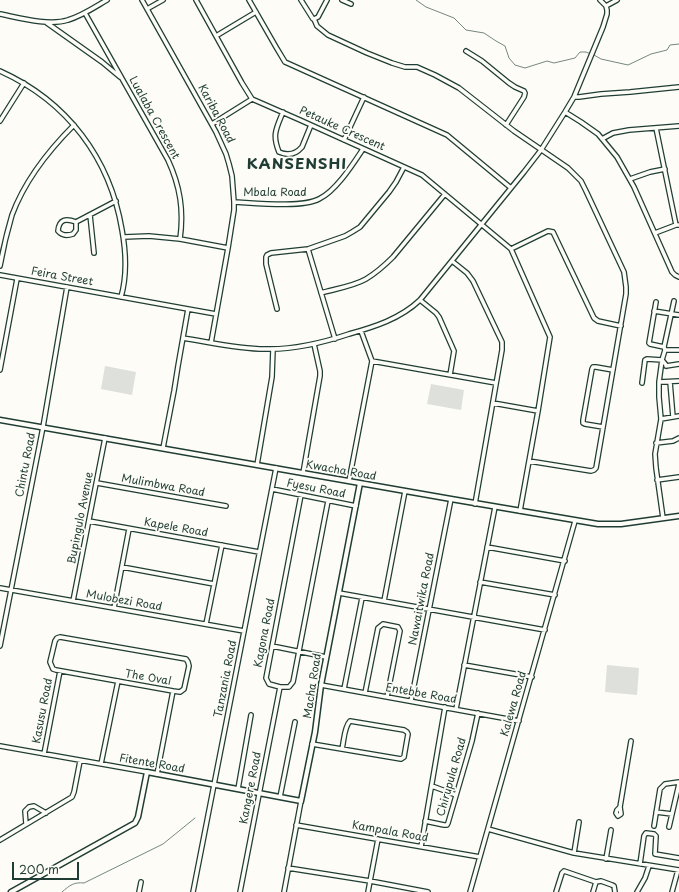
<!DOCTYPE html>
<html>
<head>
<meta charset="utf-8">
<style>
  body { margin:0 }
  #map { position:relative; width:679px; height:892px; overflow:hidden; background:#fdfcf7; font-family:"Playpen Sans",sans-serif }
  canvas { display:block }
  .scale { position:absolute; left:12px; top:862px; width:67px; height:18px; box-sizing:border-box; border:2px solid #1f3d34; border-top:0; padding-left:5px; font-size:12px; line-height:14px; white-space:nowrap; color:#1f3d34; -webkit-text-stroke:3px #fdfcf7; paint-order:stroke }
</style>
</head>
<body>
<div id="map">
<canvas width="679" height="892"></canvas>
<div class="scale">200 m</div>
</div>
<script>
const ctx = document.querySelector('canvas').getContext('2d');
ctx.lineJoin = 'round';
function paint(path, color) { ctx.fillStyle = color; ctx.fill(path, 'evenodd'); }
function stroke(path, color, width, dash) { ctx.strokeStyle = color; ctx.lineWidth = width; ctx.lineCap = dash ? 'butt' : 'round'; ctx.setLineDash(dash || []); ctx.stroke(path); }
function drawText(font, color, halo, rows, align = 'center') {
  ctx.font = font + ' "Playpen Sans",sans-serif'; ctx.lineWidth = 3.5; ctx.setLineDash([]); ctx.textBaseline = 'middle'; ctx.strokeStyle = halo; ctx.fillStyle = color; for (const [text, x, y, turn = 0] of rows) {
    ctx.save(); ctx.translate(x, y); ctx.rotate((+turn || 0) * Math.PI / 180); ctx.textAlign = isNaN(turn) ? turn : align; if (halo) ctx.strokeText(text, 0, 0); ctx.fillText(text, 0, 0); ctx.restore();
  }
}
paint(new Path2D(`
  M105,366L136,372L132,395L101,389Z
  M431,384L464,390L461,410L427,404Z
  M607,665L639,668L637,695L605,692Z`), '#dde0db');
stroke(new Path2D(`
  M416,0L426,7L454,18L466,30L484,33L496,41L505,46L509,58L515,65L525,68L547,61L554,63L575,58L580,52H586L591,54
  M594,55L601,59L628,65L651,54L667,50L670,45L679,44
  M62,892C70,885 74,882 84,883L163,844L195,818`), '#75877f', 1);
const minor = new Path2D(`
  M142,0L216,132L226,154L229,164L232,176L234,202V210L228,248L211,343
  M196,0L242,83L252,99L300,120L422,175L511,249L550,337L538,411L520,511
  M249,0L276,47L285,62L447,135L511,188
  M301,0L313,19H314L318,17L327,0
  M342,0L351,4
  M606,6L617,0
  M147,9L163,0
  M85,13L168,160C180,186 184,210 180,239
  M0,14C20,18 49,26 68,20C82,16 95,7 107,0
  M314,19L317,26L328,35L367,53L392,63L405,67H417L435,75L459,88L514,131L568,168L581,181L586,191L624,272L626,287V294L596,468L594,470L591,471L529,461
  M47,23L102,62L120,77
  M216,36L256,12
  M466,51L482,61L509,83L515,87L524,91L525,93L524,97L506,125
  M0,71C67,101 110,158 122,230C126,252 127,276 121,297
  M574,97H579L601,94L630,92L679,87
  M283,112C276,129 272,135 279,152C288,156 296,154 302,147L311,125
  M565,112L581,122L598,134L617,157L634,187L672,272L675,275L679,277
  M0,121L24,83
  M212,124L252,99
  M656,128L676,225H679
  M602,139L613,133L629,130L679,126
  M344,140L364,97
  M630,179L650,172L665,169
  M234,202C255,203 302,208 319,199C336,191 353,164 363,149
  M90,215L94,253
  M76,222V230L73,234C67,236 62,236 58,231C59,219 66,218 76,222L116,201
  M655,233L676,225
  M124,237L149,236L180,239L228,248
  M308,249L335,339
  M511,249L548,231L553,232L594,318L598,321L621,326
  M452,261L467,273L473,281L502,342V350L475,504
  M0,266C3,249 7,232 12,215C25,180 48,151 74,125
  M0,275L188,309L216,314
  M321,293C335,289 354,286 366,279C376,273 385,265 393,257L445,194
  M420,300L436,313L439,317L454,351L450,375
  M656,302L649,343L650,344L664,347
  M277,309L266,264V257L267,255L271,253L308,249L345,236L352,232L360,227L389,192L396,182L404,167
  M654,311L679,315
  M183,338C209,342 238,349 265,349C294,350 322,343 349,334C374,327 400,319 420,300L524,172L541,150L565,112L574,97L603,27L607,14V10L606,6L600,0
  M665,350H679
  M372,361L496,383
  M666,366L679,364
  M0,370L17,279
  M659,382L679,381
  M670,382L673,417
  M642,383L645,360L647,359L662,360L667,366
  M493,403L538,411
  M661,419L679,416
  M603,427L585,424L583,423V420L592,369L593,367H596L613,370
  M656,443L673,441L679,438
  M163,448L174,391L178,366L188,309
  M257,465L272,377L273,349
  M303,473L320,376V371L314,344
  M657,480L679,477
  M349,481L372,361L361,331
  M97,483L226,506
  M272,489L356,506
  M301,495L266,678L269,684L280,687H289L293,682L328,501
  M663,518L656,468L655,454L661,419L659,397V382L662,360L665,350L664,347L674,301
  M89,521L259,552
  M487,547L565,561
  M122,567L214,584
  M480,582L555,595
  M0,588L244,631
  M339,593L545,630
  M73,601L105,438
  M384,601L405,491
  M114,608L129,529
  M206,624L222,545
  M60,637L186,659L188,662L189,666L184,689L180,692L173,691L56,670L53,669L50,662L55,641L57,638Z
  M0,646L43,427L67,287
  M272,646L326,657
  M464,665L532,677
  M321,685L519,721
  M344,689L362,598
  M365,693L378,628L383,624L398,627L400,631L387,697
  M411,701L451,499
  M456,709L495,507
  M312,744L401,759L404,757L408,734L407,732L404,730L350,721C344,727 344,741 342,749
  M0,746L147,772
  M44,754L60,671
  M101,764L118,681
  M157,774L173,691
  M432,786L456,795
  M238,789L251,715
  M280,797L295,722
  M620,807L617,810L616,813L618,816L621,814L620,807L631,741
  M656,812L672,814
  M425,821L444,825H447L448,823L472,741L478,713
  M26,824L25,811L29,807L34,806L46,813
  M296,825L480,857
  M654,826L660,789L665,784L679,782
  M669,827L679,784
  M488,829L574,853L679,870
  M0,840L72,797L74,792L80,761
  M421,847L445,707
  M574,853L579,822
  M606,859L611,830
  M640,864L644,836L646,833L654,834L656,836L655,854L679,858
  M288,868L370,881L428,892
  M139,892L141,882
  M193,892L276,468
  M240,892L280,687
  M284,892L301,801
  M368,892L378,839
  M470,892L575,521
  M556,892L562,873L564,871L596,882L601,881L612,885L614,886L615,892
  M593,892L596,882
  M637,892L645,878L649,866
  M672,892L678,870`);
const major = new Path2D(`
  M0,420L451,499L598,524H621L679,516
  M11,892L135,823L138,817L147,772L301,801L315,732L321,685L360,483`);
stroke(minor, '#1f3d34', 6);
stroke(major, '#1f3d34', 7);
stroke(minor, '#fdfcf7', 3.5);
stroke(major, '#fdfcf7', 4);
drawText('11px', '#1f3d34', '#fdfcf7', [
  ["Kariba Road",216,114,62],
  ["Lualaba Crescent",154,118,61],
  ["Petauke Crescent",342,129,24],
  ["Mbala Road",275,193],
  ["Feira Street",62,277,10],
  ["Chintu Road",26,465,-79],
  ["Kwacha Road",341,471,10],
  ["Mulimbwa Road",163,486,10],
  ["Fyesu Road",316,489,11],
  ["Bupingulo Avenue",81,518,-79],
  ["Kapele Road",176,528,10],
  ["Nawaitwika Road",422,599,-79],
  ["Mulobezi Road",124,601,10],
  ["Kagona Road",265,633,-79],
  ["The Oval",148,678,10],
  ["Tanzania Road",226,679,-79],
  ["Macha Road",313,686,-81],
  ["Entebbe Road",421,694,10],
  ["Kalewa Road",514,704,-74],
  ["Kasusu Road",43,711,-79],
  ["Fitente Road",152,764,10],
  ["Chirupula Road",452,777,-74],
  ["Kangere Road",251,788,-79],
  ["Kampala Road",390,832,10]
]);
ctx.letterSpacing = '1px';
drawText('bold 15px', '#1f3d34', '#fdfcf7', [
  ["KANSENSHI",297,165]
]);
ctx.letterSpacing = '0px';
</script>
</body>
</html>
